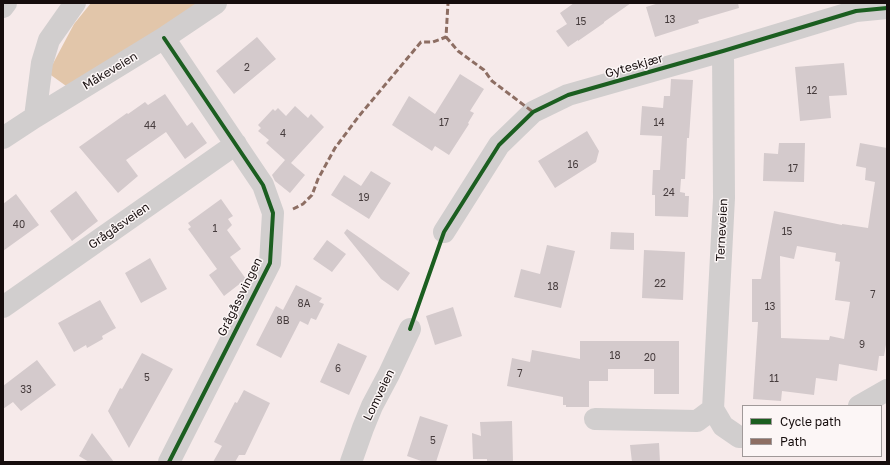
<!DOCTYPE html>
<html>
<head>
<meta charset="utf-8">
<style>
  body { margin:0 }
  #map { position:relative; width:890px; height:465px; overflow:hidden; background:#f6eaea; font-family:"Golos Text",sans-serif }
  canvas { display:block }
  .frame { position:absolute; inset:0; border:4px solid #160d0d; pointer-events:none }
  .legend { position:absolute; left:742px; top:405px; width:140px; height:52px; box-sizing:border-box; background:#fcf6f6; border:1px solid #a09999; margin:0; padding:5px 7px; list-style:none; font-size:12px; color:#160d0d }
  .legend li { display:flex; align-items:center; gap:8px; height:20px }
  .legend b { width:20px; border:1px solid #a09999 }
</style>
</head>
<body>
<div id="map">
<canvas width="890" height="465"></canvas>
<div class="frame"></div>
<ul class="legend">
<li><b style="height:5px;background:#1b5e20"></b>Cycle path</li>
<li><b style="height:5px;background:#8d6e63"></b>Path</li>
</ul>
</div>
<script>
const ctx = document.querySelector('canvas').getContext('2d');
ctx.lineJoin = 'round';
function paint(path, color) { ctx.fillStyle = color; ctx.fill(path, 'evenodd'); }
function stroke(path, color, width, dash) { ctx.strokeStyle = color; ctx.lineWidth = width; ctx.lineCap = dash ? 'butt' : 'round'; ctx.setLineDash(dash || []); ctx.stroke(path); }
function drawText(font, color, halo, rows, align = 'center') {
  ctx.font = font + ' "Golos Text",sans-serif'; ctx.lineWidth = 3; ctx.setLineDash([]); ctx.textBaseline = 'middle'; ctx.strokeStyle = halo; ctx.fillStyle = color; for (const [text, x, y, turn = 0] of rows) {
    ctx.save(); ctx.translate(x, y); ctx.rotate((+turn || 0) * Math.PI / 180); ctx.textAlign = isNaN(turn) ? turn : align; if (halo) ctx.strokeText(text, 0, 0); ctx.fillText(text, 0, 0); ctx.restore();
  }
}
paint(new Path2D(`
  M91,3H204L69,88L48,73L74,24Z`), '#e2c6aa');
paint(new Path2D(`
  M574,3H631L604,22V23L578,41V40L568,47L556,31L567,24L560,13Z
  M659,3H738L739,8L698,20L699,23L655,37L646,7Z
  M257,37L276,59L234,94L216,71Z
  M844,63L847,95L829,96L831,118L800,121L795,67Z
  M460,74L484,89L470,111L474,113L468,123L469,124L449,155L435,146L432,151L392,125L409,96L435,114Z
  M671,79L693,80L689,138H687L685,179H681L680,192L685,193V196H689L688,217L655,216V195H652L653,170H660L662,136L640,135L642,106L663,108L664,96H670Z
  M165,94L187,126L192,122L207,143L185,159L166,132L126,160L138,176L118,193L79,147L127,113L128,114L145,102L148,105Z
  M295,106L308,118L311,114L324,127L291,163L305,175L290,193L275,181L272,175L285,160L266,143L269,140L258,131L261,128L258,125L273,109L275,111L278,108L286,116Z
  M587,131L599,151L596,162L555,188L538,161Z
  M779,143H805L804,182L763,181L764,153L778,154Z
  M860,143L887,148V339L884,356H879L877,371L839,364L837,381L816,378L814,395L782,391L781,401L753,399L758,322H752V279H761L774,211L842,225V224L868,228L875,182L865,180L866,168L856,166ZM797,246L836,253L835,261L840,262L835,300L850,302L844,339L830,336L829,340L781,338L780,256L794,259Z
  M371,171L391,183L369,219L331,195L344,175L361,186Z
  M76,191L98,221L72,241L50,211Z
  M16,194L39,225L3,251V204Z
  M221,199L233,216L228,219L232,225L227,230L241,249L230,257L246,279L224,296L209,275L217,269L188,229L191,227L188,223Z
  M347,229L410,273L398,291L381,279L344,233Z
  M611,232L634,233V250L610,249Z
  M327,240L346,254L332,272L313,259Z
  M547,245L575,251L561,308L514,297L521,269L540,274Z
  M644,250L685,252L683,300L642,298Z
  M150,258L167,289L141,303L125,273Z
  M296,285L322,298L319,302L324,304L316,320L311,318L308,325L300,321L281,358L256,345L276,306L283,310Z
  M100,300L116,328L102,336L103,339L87,348L86,345L74,352L58,323Z
  M453,307L462,336L435,345L426,316Z
  M580,341H679V394H654V369H608V381H589V407H566V405H563V397L507,386L512,358L530,362L532,350L580,359Z
  M338,343L367,356L349,395L320,382Z
  M142,353L173,369L129,448L108,411L120,388L122,389Z
  M37,360L56,385L21,411L13,402L3,409V386Z
  M244,390L270,403L245,455H239L235,462H213L222,446L214,442L235,402L237,403Z
  M420,416L448,425L436,462H424L407,456Z
  M512,421L513,462H487V459H473L472,433L481,436L480,422Z
  M92,433L114,462H89L79,456Z
  M659,443L660,462H632L630,445Z`), '#d4cacc');
stroke(new Path2D(`
  M3,7L6,3
  M164,38L263,185L273,213L270,263L169,462
  M723,51L724,198L713,409L723,426L739,437H743
  M35,117L42,63L49,40L75,3
  M3,138L35,117L164,38L216,3
  M444,232L499,145L533,112L568,95L723,51L856,11L887,8
  M3,307L236,144
  M859,406L887,390
  M595,419L697,421L713,409
  M351,462L363,428L372,406L389,374L410,329`), '#d1cece', 22);
stroke(new Path2D(`
  M446,37L458,51L484,70L492,81L533,112
  M293,209L303,204L312,195L318,179L335,148L359,116L421,42H433L446,37L448,3`), '#8d6e63', 3, [6, 3]);
stroke(new Path2D(`
  M164,38L263,185L273,213L270,263L169,462
  M410,329L444,232L499,145L533,112L568,95L723,51L856,11L887,8`), '#1b5e20', 4);
drawText('10px', '#463c3d', null, [
  ["13",670,20],
  ["15",581,22],
  ["2",247,68],
  ["12",812,91],
  ["17",444,123],
  ["14",659,123],
  ["44",150,126],
  ["4",283,134],
  ["16",573,165],
  ["17",793,169],
  ["24",669,193],
  ["19",364,198],
  ["40",19,225],
  ["1",215,229],
  ["15",787,232],
  ["22",660,284],
  ["18",553,287],
  ["7",873,295],
  ["8A",304,304],
  ["13",770,307],
  ["8B",283,321],
  ["9",862,345],
  ["18",615,356],
  ["20",650,358],
  ["6",338,369],
  ["7",520,374],
  ["5",147,378],
  ["11",774,379],
  ["33",26,390],
  ["5",433,441]
]);
drawText('12px', '#160d0d', '#fcf6f6', [
  ["Gyteskjær",634,66,-16],
  ["Måkeveien",110,71,-31],
  ["Grågåsveien",119,226,-35],
  ["Terneveien",722,230,-87],
  ["Grågåssvingen",240,297,-64],
  ["Lomveien",379,395,-64]
]);
</script>
</body>
</html>
